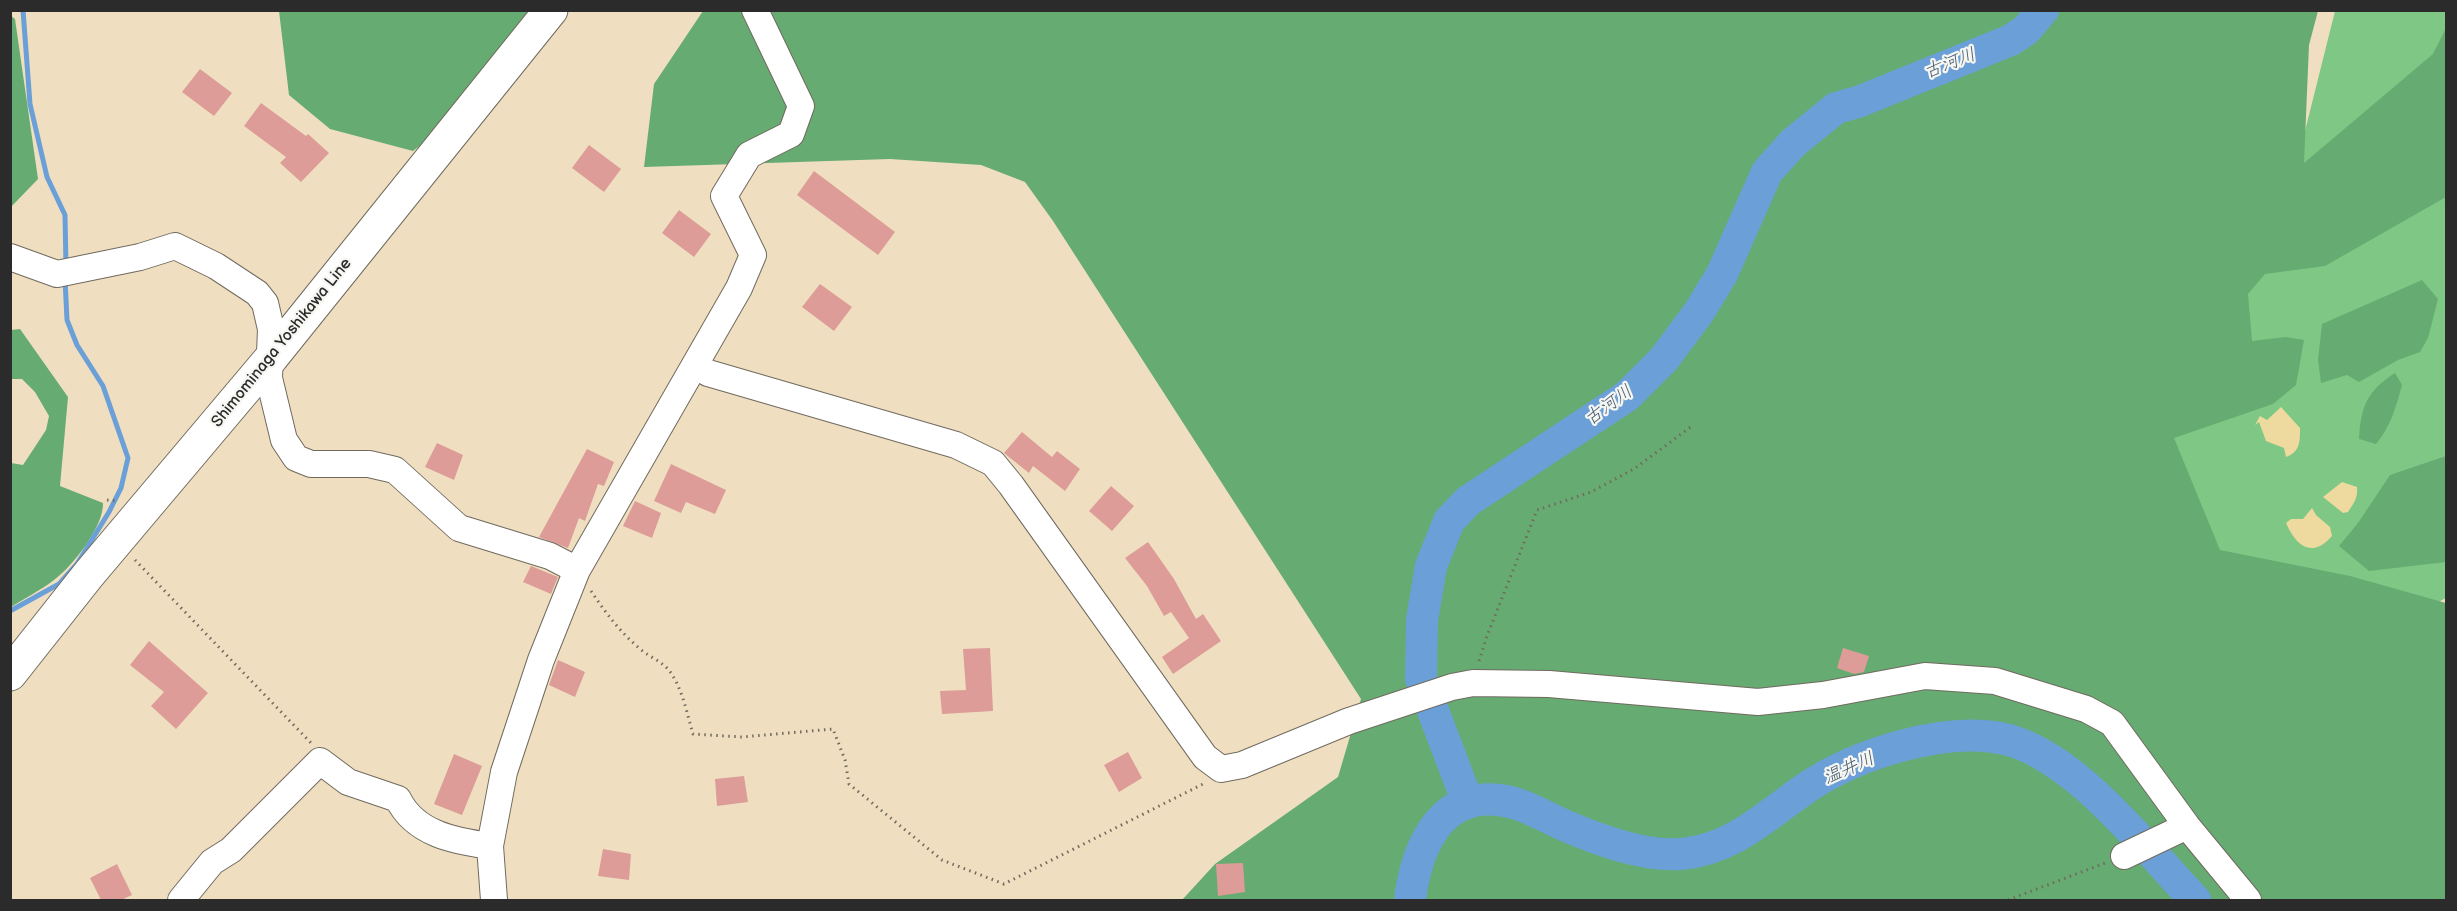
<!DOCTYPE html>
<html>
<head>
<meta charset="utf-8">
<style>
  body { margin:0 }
  #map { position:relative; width:2457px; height:911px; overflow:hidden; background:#efdfc0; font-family:"Balsamiq Sans",sans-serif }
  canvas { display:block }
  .frame { position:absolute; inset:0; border:12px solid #2b2b2b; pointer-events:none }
</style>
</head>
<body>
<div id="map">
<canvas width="2457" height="911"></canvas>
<div class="frame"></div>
</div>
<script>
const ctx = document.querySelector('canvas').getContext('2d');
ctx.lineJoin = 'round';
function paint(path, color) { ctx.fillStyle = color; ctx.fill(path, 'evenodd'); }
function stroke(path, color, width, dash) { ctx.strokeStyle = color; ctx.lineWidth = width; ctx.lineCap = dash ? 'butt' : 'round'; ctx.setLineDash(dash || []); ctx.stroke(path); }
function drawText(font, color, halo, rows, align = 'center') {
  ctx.font = font + ' "Balsamiq Sans","Klee One",sans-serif'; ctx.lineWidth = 4.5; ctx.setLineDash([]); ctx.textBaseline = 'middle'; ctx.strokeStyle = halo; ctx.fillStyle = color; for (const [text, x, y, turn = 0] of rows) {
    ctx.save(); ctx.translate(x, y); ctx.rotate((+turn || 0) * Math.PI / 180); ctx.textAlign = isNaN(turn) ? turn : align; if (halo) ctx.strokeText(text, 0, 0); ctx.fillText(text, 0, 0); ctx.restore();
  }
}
paint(new Path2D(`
  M2335,11H2446V598L2375,634L1873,664L2289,195Z`), '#7ec784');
paint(new Path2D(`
  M279,11H536L447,125L413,151L330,129L289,95Z
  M703,11H2318L2309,45L2304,163L2433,54L2446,28V197L2325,266L2265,274L2248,294L2252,341L2286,337L2304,340L2296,385L2273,404L2174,438L2220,550L2350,576L2446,603V900H1182L1215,864L1338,777L1361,699L1053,221L1025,182L981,165L890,159L644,167L654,84Z
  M10,15L15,19L38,179L11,207Z
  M2422,280L2438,299L2428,338L2420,352L2398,360L2359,382L2347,375L2321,383L2318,360L2322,324Z
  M20,329L68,397L60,486L103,503C104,526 73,566 54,580C41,590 25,598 11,607V463L23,465L46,430L49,416L35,392L22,379H11V330Z
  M2395,373L2402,385C2396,407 2391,426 2376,444L2359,439C2361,406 2367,391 2395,373Z
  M2446,456V562L2369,571L2339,546L2358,523L2390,475Z`), '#66ac72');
paint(new Path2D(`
  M2281,407L2300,428C2300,442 2300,452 2286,457L2284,448L2266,441L2259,422L2255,425L2260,416L2267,420Z
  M2342,482L2357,487C2358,498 2354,503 2348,512L2343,513L2323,497Z
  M2312,508L2316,515L2330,527L2332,536C2312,559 2296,546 2286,523L2291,519H2303Z`), '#eeda9e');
stroke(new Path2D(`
  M23,10L30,104L47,177L65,215L66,266
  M10,611L59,584L77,564L109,512L121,488L128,458L103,386L77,345L67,320L65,279`), '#6b9fd7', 5);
stroke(new Path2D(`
  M1468,803L1421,679L1422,620L1431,566L1449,521L1468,501L1627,396L1664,359L1699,312L1722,274L1767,172L1793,143L1836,108L1858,102L2011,40L2026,30L2043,10
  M1410,900C1417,843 1444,784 1514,803C1532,808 1549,819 1566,826C1599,840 1644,857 1681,854C1733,850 1768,814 1809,786C1858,754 1942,727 2000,738C2072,751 2146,849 2195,900`), '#6b9fd7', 32);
paint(new Path2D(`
  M200,69L232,93L214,116L182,92Z
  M261,103L306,136L308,134L329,153L301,182L280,163L286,157L244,126Z
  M589,145L621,169L604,192L572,168Z
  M814,171L895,232L878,255L797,195Z
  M679,210L711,234L694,257L662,233Z
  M820,284L852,307L834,331L802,307Z
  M1022,432L1052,457L1057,451L1080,469L1065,491L1033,466L1029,473L1004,453Z
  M437,443L463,455L454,480L425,467Z
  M587,449L614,462L604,486L598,484L585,521L579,518L568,548L539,537Z
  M671,464L726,490L715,514L686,502L681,513L654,501Z
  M1111,486L1134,506L1112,531L1089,511Z
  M635,501L661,513L652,538L623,526Z
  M1148,542L1174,579L1196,619L1203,614L1221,641L1173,674L1162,657L1189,638L1171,612L1164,616L1147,586L1125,558Z
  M531,566L558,577L551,594L523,582Z
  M149,641L208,693L176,729L151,706L164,692L130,665Z
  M990,648L993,711L942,714L940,691L966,690L963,649Z
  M1843,648L1869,656L1864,672L1854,674L1837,668Z
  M558,660L585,672L575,697L549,685Z
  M1128,752L1142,778L1119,792L1104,765Z
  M454,754L482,766L462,815L434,804Z
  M744,776L748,802L717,806L715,779Z
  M603,849L631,854L629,880L598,876Z
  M1243,863L1245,892L1218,896L1216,864Z
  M117,864L132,895L121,900H101L90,878Z`), '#dd9c97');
const minor = new Path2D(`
  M10,257L57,274L140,257L175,246L216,266L257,293L265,303L271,329L269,378L284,440L296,458L311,464H369L395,470L459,528L550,556L577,570
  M695,365L708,373L956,445L993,463L1011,485L1205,757L1221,769L1242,765L1349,721L1452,687L1473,683L1549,684L1758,702L1823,695L1925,676L1995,681L2086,709L2112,723L2187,826L2248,900
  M2124,856L2187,826
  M181,900L212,862L231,850L320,761L348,782L398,799C415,834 455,841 490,846
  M494,900L490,846L504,772L541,660L577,570L739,288L753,255L724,196L749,155L791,134L801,106L755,10`);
const major = new Path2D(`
  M10,674L89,574L272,357L551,10`);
stroke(minor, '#706a5f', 28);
stroke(major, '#706a5f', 35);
stroke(new Path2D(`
  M107,500L117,501
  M135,560L311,743
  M591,591C605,612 620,632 639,648C650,658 663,661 671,673C683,691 687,714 693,734L742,737L833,729L845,760L849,784L942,860L1004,884L1205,783
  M1479,661L1487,636L1537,510L1591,492L1634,469L1692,426
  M2008,900L2105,863`), '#706a5f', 3, [1.5, 4.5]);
stroke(minor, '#fff', 26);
stroke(major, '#fff', 33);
drawText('16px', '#2b2b2b', '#f6f6f2', [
  ["Shimominaga Yoshikawa Line",282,343,-51]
]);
drawText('italic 18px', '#455970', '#f6f6f2', [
  ["古河川",1950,64,-21],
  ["古河川",1609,406,-36],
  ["温井川",1849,769,-24]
]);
</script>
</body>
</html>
